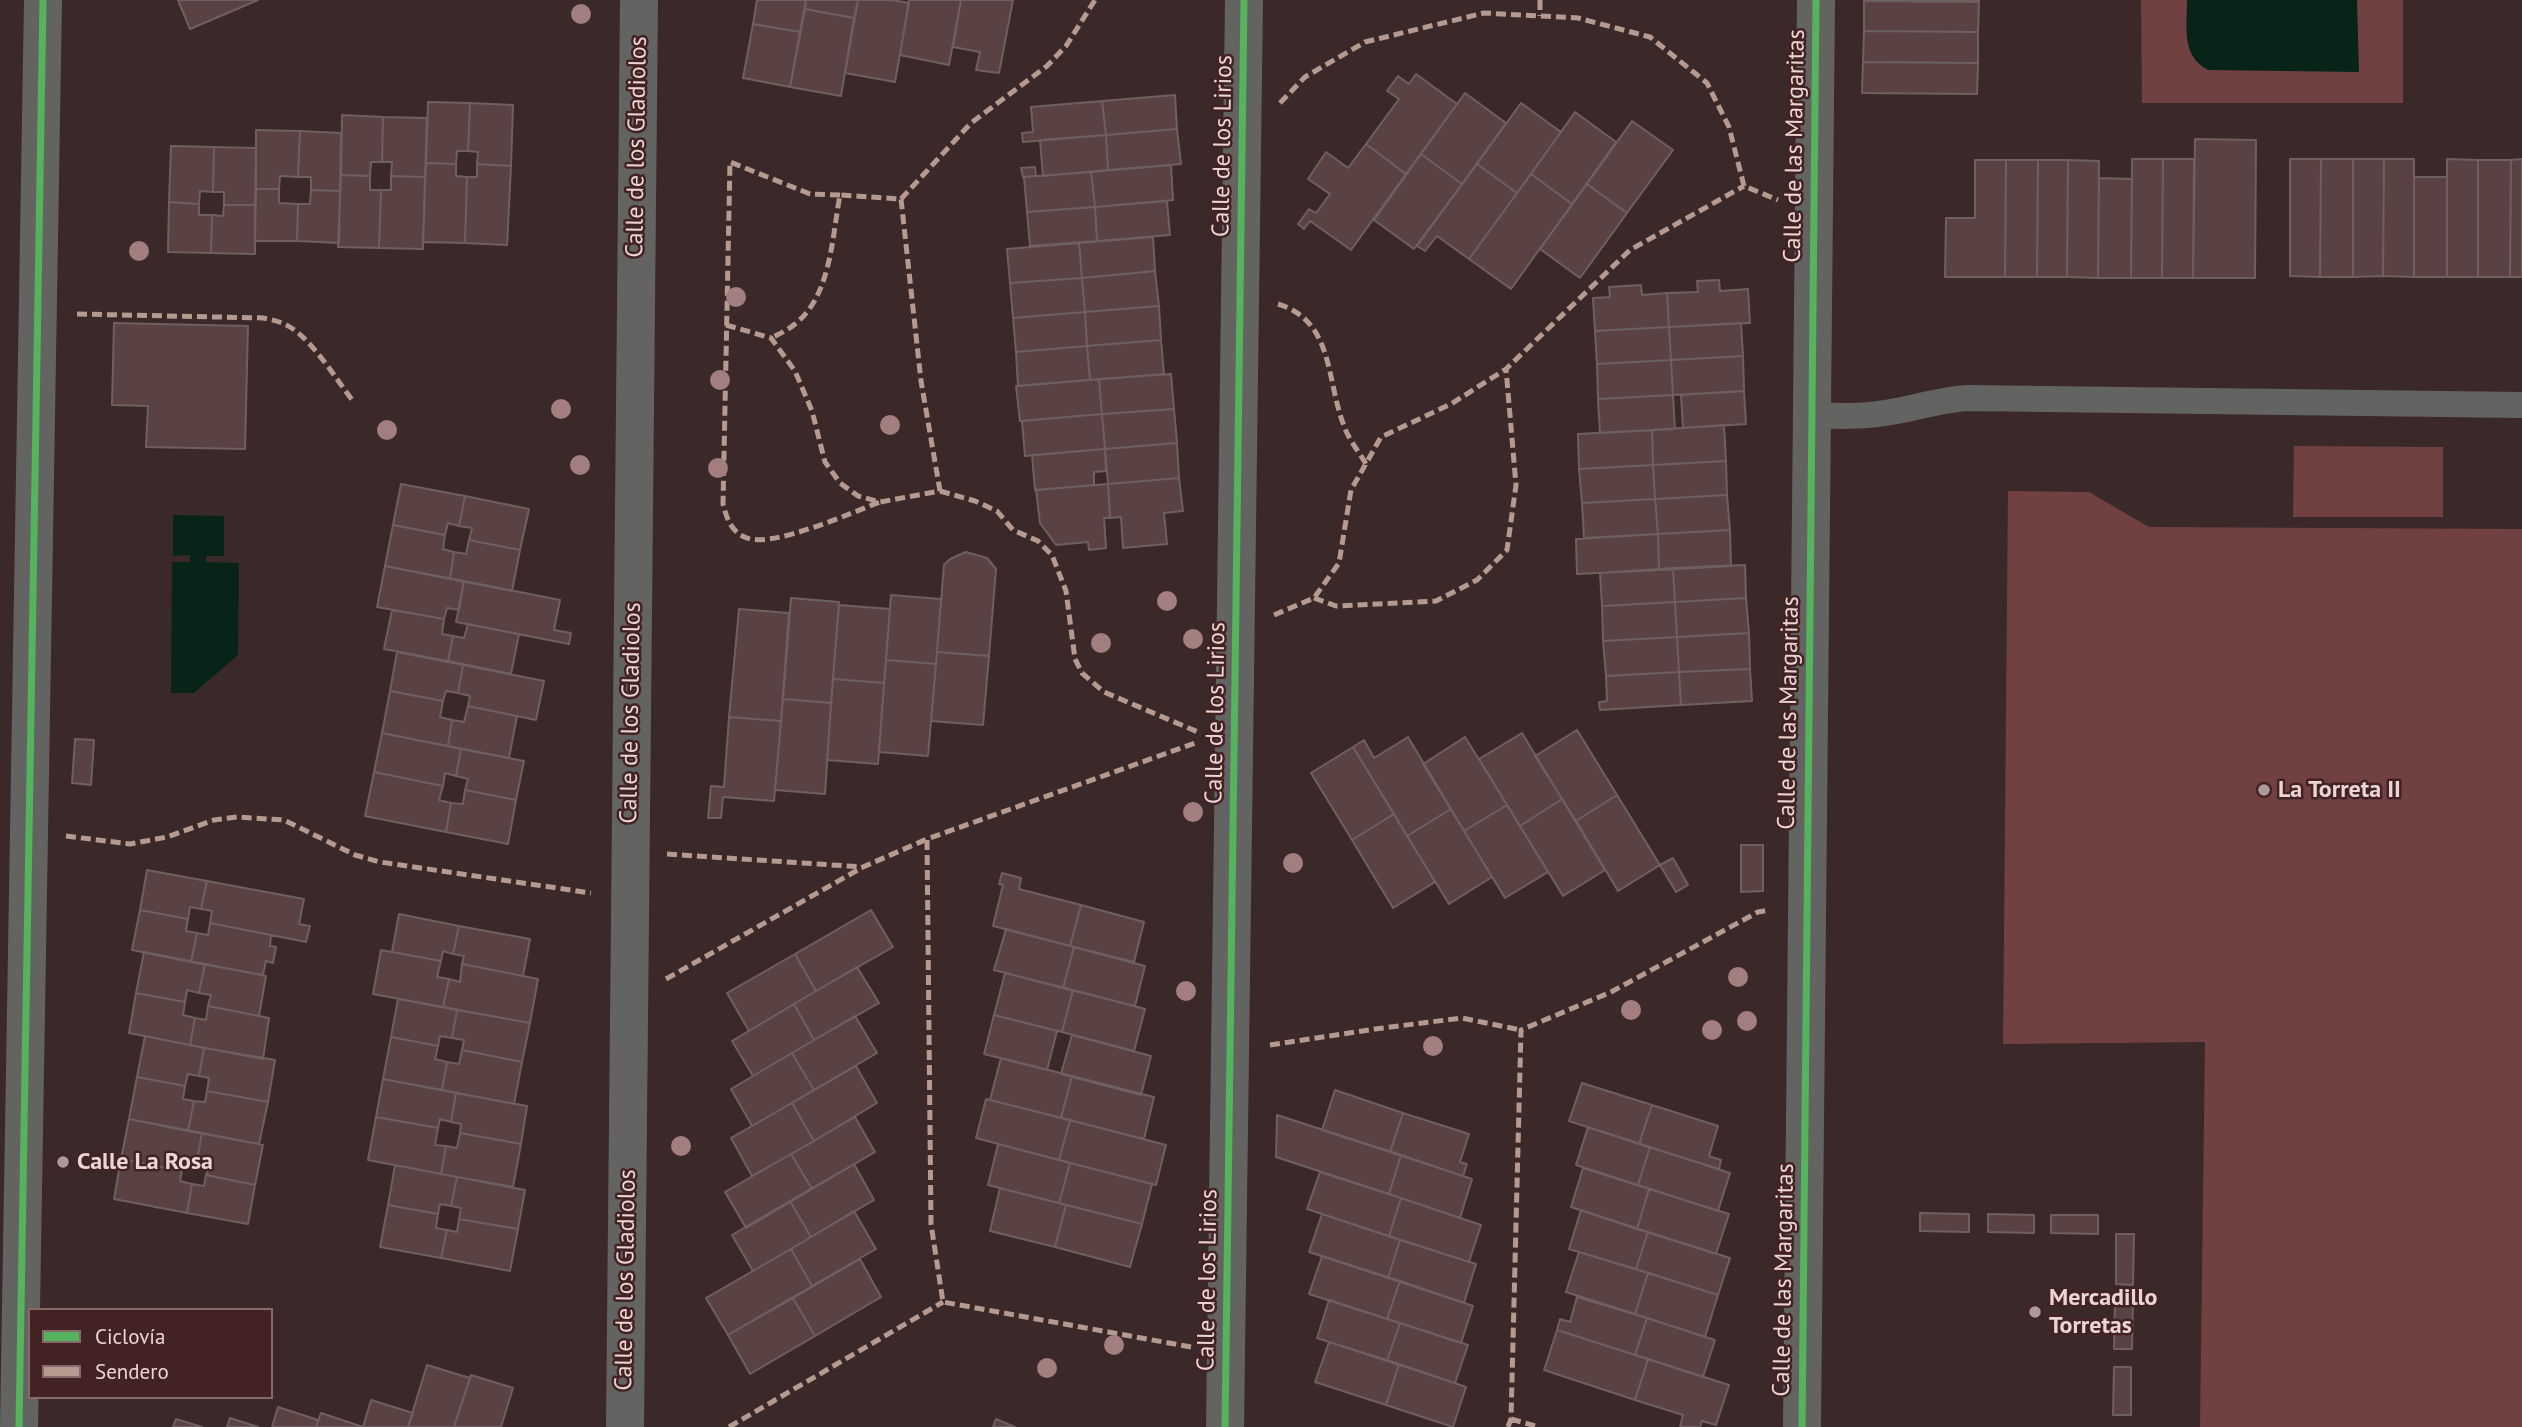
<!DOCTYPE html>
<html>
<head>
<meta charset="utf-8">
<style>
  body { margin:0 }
  #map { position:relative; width:2522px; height:1427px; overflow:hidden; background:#3b292a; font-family:"PT Sans",sans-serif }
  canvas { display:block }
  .legend { position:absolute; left:28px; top:1308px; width:245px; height:91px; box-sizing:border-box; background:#422223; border:2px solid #866a6a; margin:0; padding:9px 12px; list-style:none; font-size:21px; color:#ebd5d5 }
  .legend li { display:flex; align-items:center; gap:14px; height:35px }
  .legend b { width:35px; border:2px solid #866a6a }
</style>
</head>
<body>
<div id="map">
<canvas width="2522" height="1427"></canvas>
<ul class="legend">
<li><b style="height:9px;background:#56b35d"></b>Ciclovía</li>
<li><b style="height:9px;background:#b69a8f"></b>Sendero</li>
</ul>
</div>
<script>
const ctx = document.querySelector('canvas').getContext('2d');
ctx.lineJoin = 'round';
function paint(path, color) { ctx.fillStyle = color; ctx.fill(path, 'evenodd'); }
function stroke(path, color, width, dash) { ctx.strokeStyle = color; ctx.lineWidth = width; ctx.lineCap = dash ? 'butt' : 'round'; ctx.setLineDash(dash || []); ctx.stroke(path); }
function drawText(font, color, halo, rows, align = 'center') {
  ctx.font = font + ' "PT Sans",sans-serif'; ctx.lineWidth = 5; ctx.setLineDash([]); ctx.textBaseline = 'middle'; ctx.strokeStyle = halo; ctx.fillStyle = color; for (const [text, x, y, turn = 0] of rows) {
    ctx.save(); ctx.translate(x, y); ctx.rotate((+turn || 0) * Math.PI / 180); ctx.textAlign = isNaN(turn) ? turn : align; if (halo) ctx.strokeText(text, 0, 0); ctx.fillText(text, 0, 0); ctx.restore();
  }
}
paint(new Path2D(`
  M2141,0H2403V103H2142Z
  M2294,446L2443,447V517H2293Z
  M2008,491L2089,492L2149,527L2522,529V1427H2200L2205,1042L2003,1044Z`), '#714040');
paint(new Path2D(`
  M2187,0H2357L2359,72L2208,70C2181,56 2187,27 2187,0Z
  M173,515L224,516V556H206V562L239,563L238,655L194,693H171L172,562H190V555L173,556Z`), '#082418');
const building = new Path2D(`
  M178,0H258L190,29Z
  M757,0H806L800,32L753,24Z
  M806,0H858L854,18L805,9Z
  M858,0H892L909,3L895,82L845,73Z
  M909,0H961L949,65L900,55Z
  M961,0H1013L999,73L976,70L980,52L953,47Z
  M1864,0H1979V2L1864,1Z
  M1864,1L1979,2L1978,32L1864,31Z
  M805,9L854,18L841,96L790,87Z
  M753,24L800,32L790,87L743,78Z
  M1864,31L1978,32V63L1863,62Z
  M1863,62L1978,63L1977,94L1862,93Z
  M1416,74L1457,104L1406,174L1366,144L1399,99L1387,91L1398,76L1409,84Z
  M1465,93L1506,123L1462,184L1421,154Z
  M1175,95L1177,129L1106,135L1102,101Z
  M1102,101L1106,135L1023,142L1022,133L1033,132L1031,107Z
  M428,102L470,103L468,151H457L456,164L426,163Z
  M470,103L513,105L511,166L477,164L478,152L468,151Z
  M1521,103L1561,132L1517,193L1477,164Z
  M1575,112L1616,142L1572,204L1531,174Z
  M342,115L383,117L382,162H371L370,176L341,175Z
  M383,117L427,118L425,177L391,176L392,162H382Z
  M1632,121L1673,150L1627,213L1587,184Z
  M1177,129L1181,164L1108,170L1106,135Z
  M256,130L300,131L298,177L280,176L279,189H256Z
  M300,131L341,133L340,191L311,190V177H298Z
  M1106,135L1108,170L1043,176L1040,140Z
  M2195,139L2256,140L2255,278H2193Z
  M1366,144L1406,174L1351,250L1310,221L1304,229L1298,224L1309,209L1316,213L1330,194L1308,179L1326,152L1348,168Z
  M171,146L214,147L213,192L200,191L199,204L169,202Z
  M214,147L256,148L255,205H224V192H213Z
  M1421,154L1462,184L1414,249L1374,220Z
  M2132,159H2163L2162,278H2131Z
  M2163,159H2194L2193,278H2162Z
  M2290,159H2321L2320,277L2290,276Z
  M2321,159H2353V277H2320Z
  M2353,159H2384L2383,276L2353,277Z
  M2384,159H2414V277L2383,276Z
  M2447,159L2478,160V277H2447Z
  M2522,159V277H2510L2511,160Z
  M1975,160H2006L2005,277H1945L1946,218H1975Z
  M2006,160H2038L2037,277H2005Z
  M2038,160H2068L2067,277H2037Z
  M2068,160L2099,161L2098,278L2067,277Z
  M2478,160H2511L2510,277H2478Z
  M426,163L456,164V176L467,177L465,243L423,242Z
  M477,164L511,166L507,245L465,243L467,177H477Z
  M1477,164L1517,193L1469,259L1437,236L1425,251L1417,246Z
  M1171,165L1173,200L1095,207L1091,172Z
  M1035,167L1036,176L1023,177L1021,168Z
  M1091,172L1095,207L1027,212L1024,177Z
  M1531,174L1572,204L1511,289L1469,259Z
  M341,175L370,176V190H381L379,248L338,247Z
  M391,176L425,177L423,249L379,248L381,190H391Z
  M2414,177H2447V277H2414Z
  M2099,178L2132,179L2131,278H2098Z
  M1587,184L1627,213L1580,278L1540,249Z
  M256,189H279V203L298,204L297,241H255Z
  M311,190L340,191L339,243L297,241L298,204H310Z
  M1167,201L1170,235L1097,241L1095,207Z
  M169,202L199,204V215H212L211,253L168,252Z
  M224,205H255V254L211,253L212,215L223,216Z
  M1095,207L1097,241L1030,246L1027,212Z
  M1153,237L1155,271L1082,278L1079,243Z
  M1079,243L1082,278L1010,283L1007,249Z
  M1155,271L1159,306L1085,312L1082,278Z
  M1082,278L1085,312L1013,318L1010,283Z
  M1719,280L1720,291L1748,289L1750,323L1669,327L1667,293L1698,292L1697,281Z
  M1641,285L1642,295L1667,293L1669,327L1595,331L1593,298L1610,297L1609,287Z
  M1159,306L1161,340L1087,346L1085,312Z
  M1085,312L1087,346L1016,352L1013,318Z
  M114,323L248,326L245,449L146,447L148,406L112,405Z
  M1741,323L1743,356L1671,360L1669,327Z
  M1669,327L1671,360L1597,364L1595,331Z
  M1161,340L1164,374L1090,380L1087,346Z
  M1087,346L1090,380L1018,386L1016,352Z
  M1743,356L1744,391L1673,395L1671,360Z
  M1671,360L1673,395L1598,399L1597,364Z
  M1171,374L1174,409L1102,414L1099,379Z
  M1099,379L1102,414L1020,421L1016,386Z
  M1744,391L1746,424L1683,428L1681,395Z
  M1673,395L1675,429L1600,433L1598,399Z
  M1174,409L1177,443L1105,449L1102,414Z
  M1102,414L1105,449L1025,456L1022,421Z
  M1724,425L1726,461L1653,465L1652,430Z
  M1652,430L1653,465L1579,469L1578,434Z
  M1177,443L1179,478L1108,484L1105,449Z
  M1105,449L1106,471L1094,472V485L1035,490L1032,455Z
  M1726,461L1727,495L1655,499L1653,465Z
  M1653,465L1655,499L1582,503L1579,469Z
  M1179,478L1183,511L1164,513L1167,544L1123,548L1121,517L1110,518L1108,484Z
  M401,484L465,496L459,526L448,523L445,535L393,525Z
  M1108,484L1110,518H1104L1106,548L1089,550L1088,542L1056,545L1040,523L1036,490Z
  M1727,495L1730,530L1658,534L1655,499Z
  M465,496L529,509L520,550L469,540L472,528L459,526Z
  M1655,499L1658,534L1584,538L1582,503Z
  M393,525L445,535L443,549L454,552L450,579L385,566Z
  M1730,530L1731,566L1659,570L1658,534Z
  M1658,534L1659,570L1577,574L1576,539Z
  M469,540L520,550L512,591L450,579L454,552L466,554Z
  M966,552L987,558L996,569L989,656L937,652L944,565L950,559Z
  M1745,565L1746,598L1675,602L1673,568Z
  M385,566L464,581L459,610L447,608L444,619L377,607Z
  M1673,568L1675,602L1602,606L1600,573Z
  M464,581L560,600L554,630L571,633L569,644L456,622Z
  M891,595L941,599L936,664L886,660Z
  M791,598L839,602L831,703L783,699Z
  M1746,598L1749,633L1677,637L1675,602Z
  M1675,602L1677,637L1603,641L1602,606Z
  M839,605L890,609L884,683L833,679Z
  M739,609L789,613L781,721L729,717Z
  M392,610L444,619L442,634L453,636L448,661L384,649Z
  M468,624L519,634L511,674L448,661L453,636L464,638Z
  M1749,633L1750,669L1679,672L1677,637Z
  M1677,637L1679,672L1606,676L1603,641Z
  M397,652L463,665L458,693L446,691L443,701L390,691Z
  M937,652L989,656L983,725L931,721Z
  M886,660L936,664L928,756L879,752Z
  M463,665L544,681L536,720L468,706L470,696L458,693Z
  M1750,669L1752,701L1681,705L1679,672Z
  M1679,672L1681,705L1600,710L1599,702L1607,701L1606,676Z
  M833,679L884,683L878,764L827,760Z
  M390,691L443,701L440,717L452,720L448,746L382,733Z
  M783,699L831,703L825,794L775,790Z
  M468,706L517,716L509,758L448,746L452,720L464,722Z
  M729,717L781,721L774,801L723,797L721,818H708L711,786L724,787Z
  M1577,730L1617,795L1576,821L1535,756Z
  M382,733L461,749L456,776L445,773L443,786L374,772Z
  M1522,733L1562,799L1520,826L1479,759Z
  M1408,737L1451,809L1407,836L1353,747L1364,740L1374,758Z
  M1465,737L1507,805L1464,831L1423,764Z
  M75,739L94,740L91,785L72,783Z
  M1353,747L1394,814L1352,840L1311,773Z
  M461,749L524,761L516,800L465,790L468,779L456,776Z
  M374,772L443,786L439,800L451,803L446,832L365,816Z
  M465,790L516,800L508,844L446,832L451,803L463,804Z
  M1617,795L1660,865L1618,891L1576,821Z
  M1562,799L1605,870L1563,896L1520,826Z
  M1507,805L1548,872L1505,898L1464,831Z
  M1451,809L1492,877L1449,904L1407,836Z
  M1394,814L1435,882L1393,908L1352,840Z
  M1741,845H1763V891L1741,892Z
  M1673,858L1688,885L1676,892L1660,865Z
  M147,870L207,881L201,909L190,907L188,919L140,910Z
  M1002,873L1021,878L1019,889L1081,905L1070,946L993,926L1003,885L999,884Z
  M207,881L304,899L299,924L310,926L306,942L210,923L212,911L201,909Z
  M1081,905L1144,922L1134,962L1070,946Z
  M140,910L188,919L186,931L197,933L191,962L132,950Z
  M871,910L893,947L816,991L795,954Z
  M399,914L459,926L453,954L443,951L441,961L392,952Z
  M210,923L271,935L270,946L276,947L273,963L266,961L263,975L191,962L197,933L208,935Z
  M459,926L530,939L523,976L462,964L464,956L453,954Z
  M1006,929L1074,947L1063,988L994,970Z
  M1074,947L1145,966L1135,1006L1063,988Z
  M381,950L441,961L437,977L449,979L443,1007L373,994Z
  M144,952L205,964L199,993L187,990L185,1002L136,993Z
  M795,954L816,991L749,1031L727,993Z
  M205,964L266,976L259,1016L208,1006L211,995L199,993Z
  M462,964L538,979L530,1023L443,1007L449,979L460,982Z
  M857,967L879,1003L814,1040L794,1004Z
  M1005,973L1073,990L1062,1032L994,1015Z
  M1073,990L1145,1009L1134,1051L1062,1032Z
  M136,993L185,1002L183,1015L195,1018L190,1045L129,1033Z
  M398,999L457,1010L452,1038L440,1036L438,1046L391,1037Z
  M794,1004L814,1040L753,1076L732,1041Z
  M208,1006L269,1018L263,1059L190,1045L195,1018L206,1020Z
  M457,1010L530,1023L522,1062L462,1050L464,1040L452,1038Z
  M994,1015L1057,1031L1047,1070L984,1054Z
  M855,1016L877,1053L814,1090L792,1053Z
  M1072,1035L1151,1056L1141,1095L1061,1074Z
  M145,1036L204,1048L199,1076L188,1074L185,1086L137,1077Z
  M391,1037L438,1046L435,1059L447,1062L442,1090L383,1079Z
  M204,1048L275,1060L268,1102L207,1091L209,1078L199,1076Z
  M462,1050L522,1062L514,1104L442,1090L447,1062L459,1064Z
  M792,1053L814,1090L752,1126L731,1089Z
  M1001,1058L1072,1076L1061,1118L990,1100Z
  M856,1066L877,1103L814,1141L792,1103Z
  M1072,1076L1154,1097L1144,1139L1061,1118Z
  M137,1077L185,1086L183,1099L194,1101L188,1131L129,1119Z
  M383,1079L456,1093L451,1122L440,1119L438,1128L376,1117Z
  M1582,1083L1652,1105L1639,1144L1569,1121Z
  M1335,1090L1403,1113L1390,1152L1322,1130Z
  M207,1091L268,1102L259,1144L188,1131L194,1101L205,1102Z
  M456,1093L527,1106L521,1144L460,1133L461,1124L451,1122Z
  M986,1099L1070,1120L1059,1160L976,1138Z
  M792,1103L814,1141L752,1176L731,1138Z
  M1652,1105L1718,1126L1709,1156L1721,1160L1719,1169L1639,1144Z
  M1403,1113L1469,1134L1460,1162L1467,1164L1463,1176L1390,1152Z
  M1277,1115L1401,1155L1389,1194L1276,1157Z
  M376,1117L438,1128L435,1145L446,1146L441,1174L368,1160Z
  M855,1117L875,1152L812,1189L791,1154Z
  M129,1119L202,1133L197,1160L185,1158L182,1171L121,1159Z
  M1070,1120L1166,1145L1156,1185L1059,1160Z
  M1588,1127L1650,1147L1638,1185L1576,1165Z
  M202,1133L263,1145L255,1185L206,1175L210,1162L197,1160Z
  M460,1133L521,1144L513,1187L441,1174L446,1146L457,1148Z
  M998,1144L1070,1163L1059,1203L988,1185Z
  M1650,1147L1730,1173L1718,1211L1638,1185Z
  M791,1154L812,1189L746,1228L725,1192Z
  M1401,1155L1472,1179L1460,1218L1389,1194Z
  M121,1159L182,1171L180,1181L192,1184L187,1213L114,1199Z
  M1070,1163L1152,1184L1142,1224L1059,1203Z
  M854,1164L874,1200L811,1237L790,1201Z
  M395,1165L457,1177L451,1206L440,1204L438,1214L388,1205Z
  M1583,1168L1649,1189L1637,1229L1571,1207Z
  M1320,1172L1401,1198L1389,1236L1307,1209Z
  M206,1175L255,1185L248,1224L187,1213L192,1184L204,1186Z
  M457,1177L525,1190L518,1229L459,1219L461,1208L451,1206Z
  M1000,1188L1066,1205L1055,1247L990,1231Z
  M1649,1189L1729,1214L1716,1254L1637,1229Z
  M1401,1198L1481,1225L1469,1262L1389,1236Z
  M790,1201L811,1237L753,1271L732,1235Z
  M388,1205L438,1214L436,1228L447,1230L441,1258L380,1247Z
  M1066,1205L1142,1224L1130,1267L1055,1247Z
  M1581,1210L1648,1232L1636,1269L1569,1249Z
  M854,1211L876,1249L812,1286L791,1249Z
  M1920,1213L1969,1214V1232L1920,1231Z
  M1322,1214L1400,1240L1388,1278L1309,1252Z
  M1988,1214L2034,1215V1233L1988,1232Z
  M2051,1215H2098V1234L2051,1233Z
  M459,1219L518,1229L510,1271L441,1258L447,1230L457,1232Z
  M1648,1232L1730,1258L1718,1295L1636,1269Z
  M2116,1234H2134L2133,1285L2116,1284Z
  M1400,1240L1476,1264L1464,1303L1388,1278Z
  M791,1249L812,1286L728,1335L706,1298Z
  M1579,1252L1648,1273L1635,1314L1566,1292Z
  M1322,1256L1400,1281L1387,1319L1309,1294Z
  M860,1259L881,1297L815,1336L793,1298Z
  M1648,1273L1718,1295L1705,1337L1635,1314Z
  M1400,1281L1473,1306L1461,1343L1387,1319Z
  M1577,1297L1647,1318L1635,1355L1557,1330L1560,1319L1570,1322Z
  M793,1298L815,1336L750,1374L728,1335Z
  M1329,1300L1400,1323L1387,1361L1317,1338Z
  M2115,1301L2133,1302L2132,1349H2114Z
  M1647,1318L1715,1340L1703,1377L1635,1355Z
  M1400,1323L1468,1345L1455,1383L1387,1361Z
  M1557,1330L1648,1359L1635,1400L1544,1370Z
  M1329,1342L1399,1364L1386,1405L1315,1382Z
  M1648,1359L1729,1385L1716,1425L1702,1421L1700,1427H1680L1683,1415L1635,1400Z
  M1399,1364L1466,1387L1453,1427L1386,1405Z
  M427,1365L470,1378L454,1427H408Z
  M2114,1367H2131V1415H2113Z
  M471,1375L513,1388L501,1427H454Z
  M371,1400L413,1413L408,1427H363Z
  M278,1407L318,1420L316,1427H272Z
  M321,1413L363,1427H316Z
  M230,1418L258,1427H227Z
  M176,1419L202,1427H173Z
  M996,1419L1015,1427H993Z`);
paint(building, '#5a4243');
stroke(building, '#6f6060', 2);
stroke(new Path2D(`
  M1812,415C1836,416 1861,417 1885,413C1913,409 1938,400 1967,398L2522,405`), '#636462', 26);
stroke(new Path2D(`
  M19,1427L43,0
  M625,1427L639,0
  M1225,1427L1244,0
  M1802,1427L1816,0`), '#636462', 38);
stroke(new Path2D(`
  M1540,0V16
  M1280,103L1305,77L1365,42L1484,13L1578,18L1650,37L1707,83L1729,127L1744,186L1778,200
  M840,195L810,194L730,162L723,504C727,519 731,532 747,538C773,548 853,512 880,502
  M901,199L971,123L1047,66L1066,46L1095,0
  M1278,304C1334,321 1326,380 1344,426C1349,440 1359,452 1366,464
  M77,314L263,318C273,320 282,322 290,327C313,341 336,379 353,401
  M726,325L771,338L795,371L812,411L825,462L840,483L858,496L880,502L940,491L921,381L901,199L840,195C832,237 831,296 795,324C788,330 779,334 771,338
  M940,491L975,501L997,511L1013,530L1038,541L1052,555L1066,591L1075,659L1082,673L1104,692L1198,732
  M1314,598L1336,606L1436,601L1477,580L1507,550L1516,485L1506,369
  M1274,615L1314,598L1339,563L1351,490L1381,437L1451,404L1506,369L1630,250L1744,186
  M66,836L130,844L167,837L214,820L237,817L284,820L355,855L380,862L591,893
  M667,854L863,867
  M666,979L863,867L927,839
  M1270,1045L1375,1029L1462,1018L1521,1030
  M1191,1347L943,1302L931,1224L927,839L1198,742
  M1511,1419L1539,1427
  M729,1427L943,1302
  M1508,1427L1511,1419L1521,1030L1611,992L1758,912L1769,910`), '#b69a8f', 5, [10, 5]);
stroke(new Path2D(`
  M19,1427L43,0
  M1225,1427L1244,0
  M1802,1427L1816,0`), '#56b35d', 7);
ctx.fillStyle = '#a27e7e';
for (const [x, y] of [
  [581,14],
  [139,251],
  [736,297],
  [720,380],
  [561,409],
  [890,425],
  [387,430],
  [580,465],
  [718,468],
  [1167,601],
  [1193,639],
  [1101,643],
  [1193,812],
  [1293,863],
  [1738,977],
  [1186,991],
  [1631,1010],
  [1747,1021],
  [1712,1030],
  [1433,1046],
  [681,1146],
  [1114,1345],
  [1047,1368]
]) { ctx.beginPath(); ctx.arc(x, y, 10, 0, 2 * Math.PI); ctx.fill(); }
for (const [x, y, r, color] of [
  [2264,790,7,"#ad9999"],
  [63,1162,7,"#ad9999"],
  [2035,1312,7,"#ad9999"]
]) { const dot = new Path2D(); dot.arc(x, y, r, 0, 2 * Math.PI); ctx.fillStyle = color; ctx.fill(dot); stroke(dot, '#422223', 2.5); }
drawText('24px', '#ebd5d5', '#422223', [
  ["Calle de los Lirios",1223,146,-89],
  ["Calle de las Margaritas",1795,146,-89],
  ["Calle de los Gladiolos",637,147,-89],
  ["Calle de los Gladiolos",631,713,-89],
  ["Calle de los Lirios",1216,713,-89],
  ["Calle de las Margaritas",1789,713,-89],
  ["Calle de los Gladiolos",626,1280,-89],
  ["Calle de los Lirios",1208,1280,-89],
  ["Calle de las Margaritas",1784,1280,-89]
]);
drawText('bold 24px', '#ebd5d5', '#422223', [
  ["La Torreta II",2278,790],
  ["Calle La Rosa",77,1162],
  ["Mercadillo",2049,1298],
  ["Torretas",2049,1326]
], 'left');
</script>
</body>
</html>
